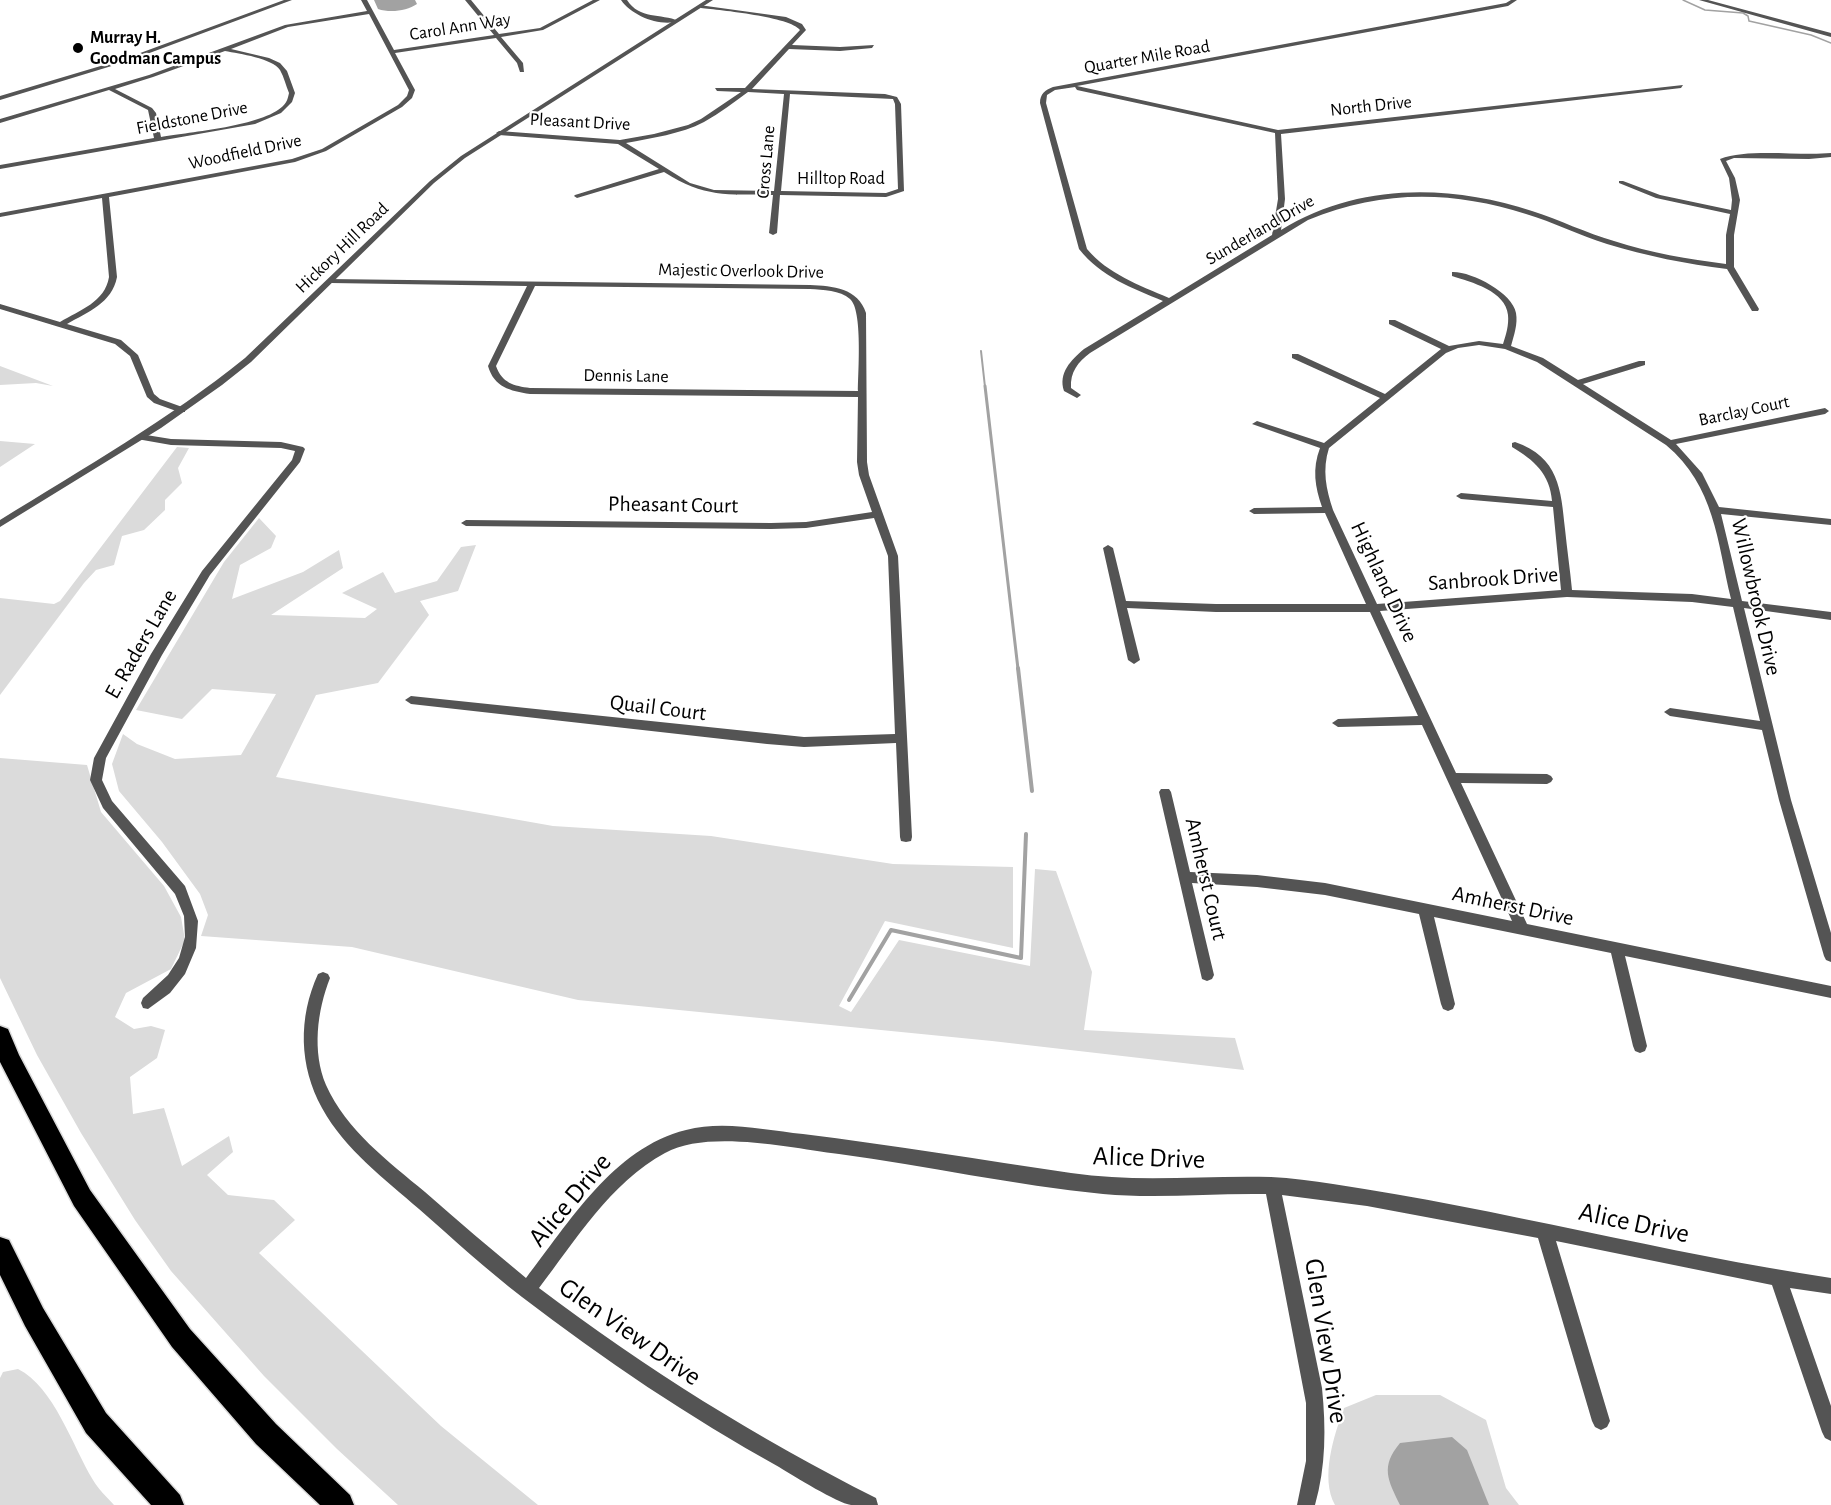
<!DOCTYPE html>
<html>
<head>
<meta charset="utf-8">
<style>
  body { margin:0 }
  canvas { display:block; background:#fff }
</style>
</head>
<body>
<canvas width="1831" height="1505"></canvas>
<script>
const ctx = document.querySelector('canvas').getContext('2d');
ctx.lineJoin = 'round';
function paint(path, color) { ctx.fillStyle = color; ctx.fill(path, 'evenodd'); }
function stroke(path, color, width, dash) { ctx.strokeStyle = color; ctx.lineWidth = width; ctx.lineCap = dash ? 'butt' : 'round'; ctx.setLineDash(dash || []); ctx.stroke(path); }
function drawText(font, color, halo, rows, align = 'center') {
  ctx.font = font + ' "Alegreya Sans",sans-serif'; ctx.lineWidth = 4.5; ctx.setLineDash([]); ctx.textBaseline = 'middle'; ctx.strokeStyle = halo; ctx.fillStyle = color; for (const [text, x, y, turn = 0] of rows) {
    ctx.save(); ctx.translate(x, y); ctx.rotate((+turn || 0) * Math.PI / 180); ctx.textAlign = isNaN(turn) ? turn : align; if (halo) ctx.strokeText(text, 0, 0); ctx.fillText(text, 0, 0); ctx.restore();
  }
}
paint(new Path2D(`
  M0,366L53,386L36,383L0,385Z
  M0,441L35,444L0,467Z
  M177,447L189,448L178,468L182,483L165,500V510L144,530L122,536L114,565L96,570L84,583L0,695V598L54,604L60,601Z
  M259,518L276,536L271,548L240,565L232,599L303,572L339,550L343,568L271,615L365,618L377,609L342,593L383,572L395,593L437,581L461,547L476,545L458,591L420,601L429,615L378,683L316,695L276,777L553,826L711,836L893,864L1013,867V948L885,921L839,1006L851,1012L899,940L1030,966L1035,869L1056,871L1092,972L1084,1030L1235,1038L1244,1070L992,1041L578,1000L352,947L201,936L208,915L200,894L162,842L119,791L112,764L123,734L137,744L175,759L241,755L276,694L212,689L182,719L136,710L224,562Z
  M0,758L87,765L101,812L164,886L181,917L185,940L171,969L126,993L115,1017L134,1029L151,1026L165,1030L157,1058L130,1077L133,1114L164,1108L182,1166L229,1136L233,1152L207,1175L228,1195L274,1200L295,1220L259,1253L441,1426L538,1505H398L337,1449L264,1376L171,1271L135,1220L81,1133L37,1055L0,978Z
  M18,1369C54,1387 72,1445 93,1480C98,1489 107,1497 114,1505H0V1378L3,1372Z
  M1376,1395H1440L1486,1420L1506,1488L1519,1505H1335C1320,1478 1334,1435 1344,1408Z`), '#dbdbdb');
paint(new Path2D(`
  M374,0H415L417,4C407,11 390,13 378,9Z
  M1452,1437L1467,1450L1489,1505H1400C1388,1480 1380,1467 1400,1443Z`), '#a2a2a2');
stroke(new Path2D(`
  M1683,0L1705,10L1743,13L1748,16L1749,21L1811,35L1831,43`), '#a2a2a2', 1.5);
stroke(new Path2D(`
  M981,351L985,387`), '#a2a2a2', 2);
stroke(new Path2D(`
  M985,386L1018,669`), '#a2a2a2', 3);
stroke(new Path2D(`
  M1018,668L1032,791
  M849,1000L891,930L1021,958L1026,834`), '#a2a2a2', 4);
const motorway = new Path2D(`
  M0,1026L8,1029L19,1055L90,1190L190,1329L276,1424L350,1495L354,1505H320L256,1444L172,1347L74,1206L0,1062Z
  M0,1237L9,1240L43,1308L106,1413L180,1495L184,1505H151L86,1433L25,1326L0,1275Z`);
stroke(motorway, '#dbdbdb', 3);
paint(new Path2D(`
  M361,0H367L394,50L494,35L465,0H471L499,34L540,28L593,0H600L543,30L501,37L523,63L524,72H520L517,63L496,38L395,53L415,90L412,98L402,107L326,151L295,162L109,197L117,277C112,303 88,312 67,324L121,340L138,355L154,394L160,399L185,408V412H179L154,403L147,397L130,356L115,344L0,309V304L60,322C80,310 105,302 109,277L102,198L0,217V213L292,159L322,149L398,105L407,96L409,90L369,14L288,27L231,49L269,58L280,63L287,71L295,93L292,102L281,113L255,124L0,169V165L154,138L148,110L109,90L0,123V119L149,75L285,25L367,11ZM225,51C240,54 272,58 280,70C284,77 286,86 289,93C288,98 287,102 283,106C263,126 190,132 161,137L156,113L152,108L115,89L153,77Z
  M621,0H627C640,20 660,13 679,21C660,27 632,16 621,0Z
  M1511,0H1517L1508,6L1077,86L1278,130L1683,85L1681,88L1281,134L1285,199L1281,230C1357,183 1449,184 1532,211C1560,220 1586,233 1614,241C1651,253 1688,259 1726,264V235L1730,214L1656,198L1619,183V181H1623L1660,195L1731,210L1732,200L1729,178L1720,159C1748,148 1798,156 1831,153V157L1809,159L1734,158L1726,161L1735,178L1740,200L1734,235V267L1759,309L1758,311H1752L1727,269C1687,264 1646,256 1607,244C1579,235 1553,222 1526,214C1451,190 1380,190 1308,220L1090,353C1078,362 1070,372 1071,388L1081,395L1077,398L1064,391C1058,373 1071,360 1084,349L1163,301C1132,288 1101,277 1079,249L1040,103C1040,94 1045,90 1053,87L1506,3ZM1075,87L1077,90L1275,133L1278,199L1272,235L1169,298C1139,285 1108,274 1087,249L1046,103L1047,95L1055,90Z
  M699,5L786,17L802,24L806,30L792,45L840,47L874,45L872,48L840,51L789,49L752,89L885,94L897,97L901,104L904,191L886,197L780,195L777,233L773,235L769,233L773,195C726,194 705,198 664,172L577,198L574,196L575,195L659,169L618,144L499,135L496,133L499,131L620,140L654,134L688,125L701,119L741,92L717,91L715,88H745L800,30C791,17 720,10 701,8ZM748,92L784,94L774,191L714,190L690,183L626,143C652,138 681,134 704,122C720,113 734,102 748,92ZM790,94L893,99L895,104L898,189L886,193L781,191Z
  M1452,272C1471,271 1513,293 1516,313C1518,324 1514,335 1511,346L1543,358L1578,380L1639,361H1645V365L1583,384L1671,440L1825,408L1829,411L1825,414L1676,444L1702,473L1719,507L1831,519V525L1721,514L1742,601L1831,612V620L1744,608L1791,800L1831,933V962L1826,960L1824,956L1779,800L1762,730L1670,716L1664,712L1670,708L1760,721L1733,607L1692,602L1567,597L1380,611L1456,773L1547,774L1551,776L1553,779L1551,782L1547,784L1461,783L1527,924L1831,986V998L1625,956L1647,1046L1645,1051L1640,1053L1635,1051L1633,1046L1611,953L1434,917L1455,1004L1453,1009L1448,1011L1443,1009L1441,1004L1419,914L1325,895L1257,887L1192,883L1214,975L1212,979L1207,981L1202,979L1159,792L1161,789H1169L1171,792L1190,872L1257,875L1325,883L1512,921L1422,725L1338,727L1332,723L1338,719L1418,716L1370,612H1216L1127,608L1140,660L1134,664L1128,660L1103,548L1108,545L1113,548L1126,601L1216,604H1366L1325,513L1254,514L1249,511L1254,508L1322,507C1315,487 1312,469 1320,448L1252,424L1257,421L1260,422L1324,443L1380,398L1292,358V354H1298L1385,394L1441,349L1389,324V320H1395L1449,346L1479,341L1503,344C1506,335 1509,325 1508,315C1506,291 1471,282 1452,276ZM1479,345L1505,349L1537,362L1666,445C1715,486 1717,541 1731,599L1692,594L1572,590C1570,569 1567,549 1565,529C1561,490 1559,457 1515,442L1512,443V447C1534,460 1550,474 1552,501L1461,493L1456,496L1461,499L1553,507L1561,590L1377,604L1333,510C1326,489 1322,470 1329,448L1446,353L1458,348Z
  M328,279L810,285C833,286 858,288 866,313L867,462L869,475L898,556L912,837L911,841L906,842L901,841L900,837L896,743L804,747L767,744L411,704L405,700L411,696L804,737L895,734L888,556L874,518L806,528L771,529L466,526L461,523L466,520L771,523L806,522L872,512L859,475L857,462L858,397L530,394C510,391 494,387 488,366L527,286L331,283H328ZM535,286L810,289C823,290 840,290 850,299C863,310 858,373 858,391L530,388C514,386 502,383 496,366Z
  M140,434L171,439L281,442L303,447L305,449L300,462L210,575L162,655L106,758L102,780L112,801L185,886L198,921L196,948L185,974L170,993L148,1009L143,1008L141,1003L143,998L168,975L179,958L185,937L184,916L175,894L103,808L90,780L94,758L151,654L202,571L292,460L295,451L281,448L171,445L137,439L135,437Z
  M323,972L328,974L330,978C317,1011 312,1052 326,1085C346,1130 389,1162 425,1192C458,1221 492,1250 526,1278C569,1223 613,1148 686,1130C723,1120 765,1130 803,1134C892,1145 982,1160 1071,1173C1138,1183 1205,1175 1271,1177C1291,1178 1313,1181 1333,1184C1501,1209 1664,1253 1831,1278V1294L1790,1288L1831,1406V1441L1825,1438L1822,1432L1772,1285L1556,1241L1610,1421L1607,1427L1601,1430L1595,1427L1592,1421L1538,1238L1367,1206L1282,1195L1322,1388C1326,1428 1326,1466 1315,1505H1297L1306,1461V1403L1266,1194C1212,1193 1157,1199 1103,1194C1014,1185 927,1166 839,1154C791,1148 708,1129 665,1153C611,1182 575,1241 539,1288C646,1369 757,1438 876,1498L878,1505C870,1505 860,1505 851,1505C837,1503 794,1476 779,1467C689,1417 604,1360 522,1297C487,1270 453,1239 419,1209C385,1179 345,1150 322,1108C299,1066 298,1018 318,974Z`), '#545454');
paint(new Path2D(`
  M284,0H292L128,61L0,100V96L124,59Z
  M706,0H713L465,158L434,183L251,362L222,385L161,428L0,527V520C84,468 168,420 245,358L430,181L461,156Z
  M1699,0H1708L1831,33V37Z`), '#545454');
paint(motorway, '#000');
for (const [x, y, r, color] of [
  [78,48,6,"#000"]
]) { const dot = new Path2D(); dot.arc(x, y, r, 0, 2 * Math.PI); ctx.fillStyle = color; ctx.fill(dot); stroke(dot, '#fff', 2); }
drawText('18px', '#000', '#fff', [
  ["Carol Ann Way",460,27,-9],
  ["Quarter Mile Road",1147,57,-10],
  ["North Drive",1371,106,-6],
  ["Fieldstone Drive",192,118,-11],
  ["Pleasant Drive",580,122,3],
  ["Woodfield Drive",245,152,-12],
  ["Cross Lane",766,162,-85],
  ["Hilltop Road",841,179],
  ["Sunderland Drive",1260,230,-30],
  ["Hickory Hill Road",342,248,-44],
  ["Majestic Overlook Drive",741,271,1],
  ["Dennis Lane",626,376,1],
  ["Barclay Court",1744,411,-12]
]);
drawText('bold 18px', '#000', '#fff', [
  ["Murray H.",90,38],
  ["Goodman Campus",90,59]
], 'left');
drawText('22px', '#000', '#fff', [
  ["Pheasant Court",673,505,1],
  ["Sanbrook Drive",1493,579,-4],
  ["Highland Drive",1384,582,65],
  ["Willowbrook Drive",1756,597,77],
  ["E. Raders Lane",141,644,-60],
  ["Quail Court",658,708,7],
  ["Amherst Court",1206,879,77],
  ["Amherst Drive",1513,906,12]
]);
drawText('27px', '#000', '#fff', [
  ["Alice Drive",1149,1158,2],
  ["Alice Drive",570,1200,-50],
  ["Alice Drive",1634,1223,12],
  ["Glen View Drive",630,1332,35],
  ["Glen View Drive",1326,1341,81]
]);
</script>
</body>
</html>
